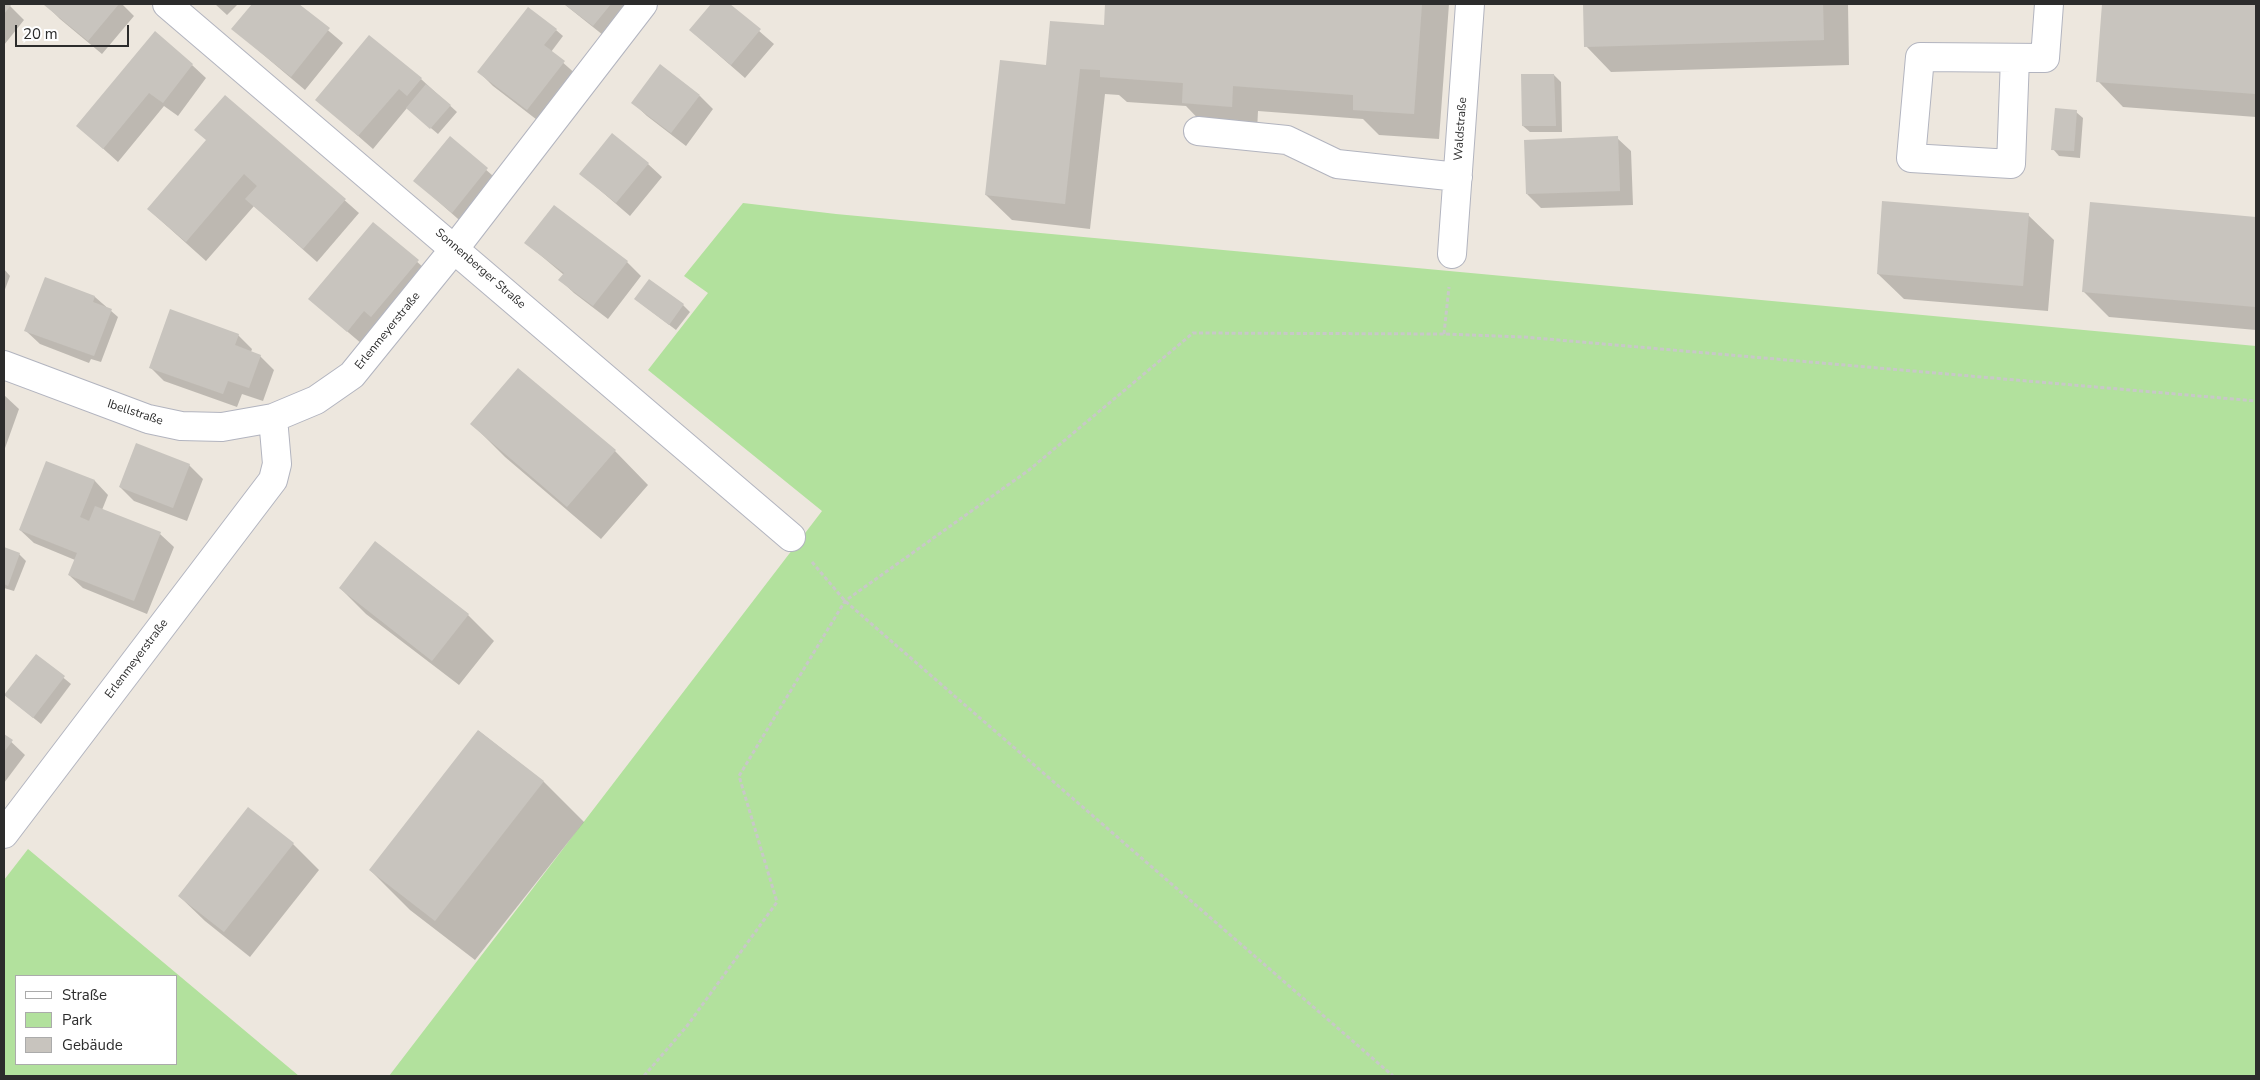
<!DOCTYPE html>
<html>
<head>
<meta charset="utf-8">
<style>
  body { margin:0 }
  #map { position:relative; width:2260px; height:1080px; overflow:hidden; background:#ede7de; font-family:"Nunito Sans",sans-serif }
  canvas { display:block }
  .frame { position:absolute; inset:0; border:5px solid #2c2c2c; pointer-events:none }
  .legend { position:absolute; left:15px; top:975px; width:162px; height:90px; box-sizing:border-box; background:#fff; border:1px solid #ababab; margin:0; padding:6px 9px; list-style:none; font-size:15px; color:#2c2c2c }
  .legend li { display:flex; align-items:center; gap:10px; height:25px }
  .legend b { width:25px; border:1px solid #ababab }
  .scale { position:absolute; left:15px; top:25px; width:114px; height:22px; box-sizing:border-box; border:2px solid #2c2c2c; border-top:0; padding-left:6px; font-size:15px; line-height:18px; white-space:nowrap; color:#2c2c2c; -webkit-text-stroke:4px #fff; paint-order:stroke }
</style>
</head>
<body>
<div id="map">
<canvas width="2260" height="1080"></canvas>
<div class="frame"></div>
<ul class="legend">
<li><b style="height:6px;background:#fff"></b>Straße</li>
<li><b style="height:14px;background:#b2e19d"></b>Park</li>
<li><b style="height:14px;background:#c8c4be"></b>Gebäude</li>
</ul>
<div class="scale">20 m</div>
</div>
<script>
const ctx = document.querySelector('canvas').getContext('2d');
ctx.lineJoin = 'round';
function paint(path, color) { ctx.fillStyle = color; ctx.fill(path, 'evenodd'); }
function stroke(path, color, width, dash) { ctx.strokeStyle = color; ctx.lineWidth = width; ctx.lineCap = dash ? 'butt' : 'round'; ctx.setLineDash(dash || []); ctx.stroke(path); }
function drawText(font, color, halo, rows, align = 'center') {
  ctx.font = font + ' "Nunito Sans",sans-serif'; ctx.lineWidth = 4; ctx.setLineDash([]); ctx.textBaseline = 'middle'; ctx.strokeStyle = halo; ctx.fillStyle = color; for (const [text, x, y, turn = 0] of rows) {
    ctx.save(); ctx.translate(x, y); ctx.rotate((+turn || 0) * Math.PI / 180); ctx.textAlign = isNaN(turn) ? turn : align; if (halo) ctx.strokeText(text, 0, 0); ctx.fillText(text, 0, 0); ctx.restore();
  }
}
paint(new Path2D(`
  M743,203L836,214L2256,346V1076H389L822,511L648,370L708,293L684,276Z
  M28,849L299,1076H4V880ZM16,976H176V1064H16Z`), '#b2e19d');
paint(new Path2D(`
  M4,4H8L24,20L4,45Z
  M47,4H122L134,16L102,54L60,19L46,5Z
  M215,4H238L227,15Z
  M253,4H297L343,43L305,90L233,29Z
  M564,4H636L608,39Z
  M712,4H728L774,44L745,78L690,30Z
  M1106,4H1449L1439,139L1379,135L1363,119L1258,111L1257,132L1208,129L1186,106L1127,102L1119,95L1105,94L1090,229L1012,220L986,195L1048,66L1105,26Z
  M1584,4H1848L1849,65L1611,72L1586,46Z
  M2103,4H2256V117L2123,107L2098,81Z
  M556,30L563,36L551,52L578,76L541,123L493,86L479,72Z
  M192,65L206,78L178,116L164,106L118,162L78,126Z
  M1554,75L1561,82L1562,132H1530L1523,126Z
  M421,79L457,112L438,134L407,108L373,149L317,100Z
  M700,96L713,109L686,146L647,116L633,103Z
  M2076,112L2083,118L2080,158L2059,156L2053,149Z
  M450,138L501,183L466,226L415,181Z
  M1617,138L1631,151L1633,205L1541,208L1527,194Z
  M207,141L288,150L359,213L317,262L254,206L206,261L148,209Z
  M648,164L662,177L630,216L580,173Z
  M2091,203L2256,218V330L2109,317L2083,291Z
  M554,206L627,262L641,276L608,319L574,293L560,280L564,275L526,243Z
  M2028,215L2054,240L2048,311L1904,299L1878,274Z
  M373,223L432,275L362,344L309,299Z
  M4,269L10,276L4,292Z
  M45,279L95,297L118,317L101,362L91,359L89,363L40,344L26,331Z
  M635,299L683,305L690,312L676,330Z
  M238,335L252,349L251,352L260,356L274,370L263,401L242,394L237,407L164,381L150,367Z
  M4,395L19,409L4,451Z
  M472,424L615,451L648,485L601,539L505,457Z
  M47,463L95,481L108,495L102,510L160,534L174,547L147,614L83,588L69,575L75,560L34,543L20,530Z
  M189,465L203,479L187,521L134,501L120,487Z
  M4,548L19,554L26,561L14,591L4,588Z
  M340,588L468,615L494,641L459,685L366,614Z
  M37,656L71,684L41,724L5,695Z
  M479,731L544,782L584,822L475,960L410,910L370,870Z
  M4,735L25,755L4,783Z
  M248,809L293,844L319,870L250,957L205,921L179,896Z`), '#0003');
paint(new Path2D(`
  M4,4L11,5L4,14Z
  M46,4H119L88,41L44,5Z
  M252,4H299L330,28L291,77L231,29Z
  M564,4H611L593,26Z
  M711,4H730L761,29L731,65L689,30Z
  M1105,4H1422L1414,114L1353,110V95L1233,86L1232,107L1182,103L1183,83L1100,77V70L1080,69L1065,204L985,195L1000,60L1046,65L1050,21L1104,25Z
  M1583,4H1823L1824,40L1584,47Z
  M2102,4H2256V94L2096,82Z
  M528,7L557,29L544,45L565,61L527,110L477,72Z
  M155,31L193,64L163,103L149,93L103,149L76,126Z
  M369,35L422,78L407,96L399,89L358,136L315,100Z
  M660,64L700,95L671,133L631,103Z
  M1521,74H1554L1556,126H1522Z
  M426,84L451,105L430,129L406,108Z
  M225,95L346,199L303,249L245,199L257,186L244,174L186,242L147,209L206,140L194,130Z
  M2055,108L2077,110L2074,151L2051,150Z
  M612,133L649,163L616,203L579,174Z
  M450,136L488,168L452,213L413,181Z
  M1618,136L1620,191L1526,194L1524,140Z
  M1882,201L2029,213L2023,286L1877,274Z
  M2090,202L2256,217V307L2082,292Z
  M554,205L628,261L593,306L558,280L564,273L524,243Z
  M373,222L419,260L371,317L364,311L347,332L308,299Z
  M45,277L95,296L93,302L112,309L94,356L24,331Z
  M649,279L684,304L669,325L634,299Z
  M170,309L239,334L235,345L261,355L249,388L228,381L223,394L149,368Z
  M518,368L616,450L567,507L470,424Z
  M136,443L190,464L173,508L119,487Z
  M46,461L95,480L80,517L89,521L95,506L161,532L134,601L68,575L77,553L19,530Z
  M375,541L469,614L432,661L339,588Z
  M4,547L20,553L8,586L4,584Z
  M36,654L65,676L33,718L4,695Z
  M478,730L544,781L435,921L369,870Z
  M4,734L13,740L4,752Z
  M248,807L294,843L224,932L178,896Z`), '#c8c4be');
const minor = new Path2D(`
  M167,4L791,537
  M2015,58L2011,164L1911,158L1920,57L2045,58L2049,4
  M1198,131L1287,140L1337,164L1458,177
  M1452,254L1470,4
  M4,365L148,419L181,426L222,427L273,418L316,400L352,375L455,248L643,4
  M4,834L273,480L277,464L273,418`);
stroke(minor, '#b2b4bf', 30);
stroke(new Path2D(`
  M1444,334L1449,287
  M812,562L845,601L1393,1076
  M644,1076L687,1026L777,902L739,776L845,601L1029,470L1193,333L1444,334L1524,337L2256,401`), '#c8c8c8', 3, [4, 2.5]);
stroke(minor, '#fff', 28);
drawText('12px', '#2c2c2c', '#fff', [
  ["Waldstraße",1461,129,-86],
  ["Sonnenberger Straße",480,269,41],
  ["Erlenmeyerstraße",388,331,-51],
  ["Ibellstraße",135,413,18],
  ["Erlenmeyerstraße",137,659,-53]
]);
</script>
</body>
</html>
